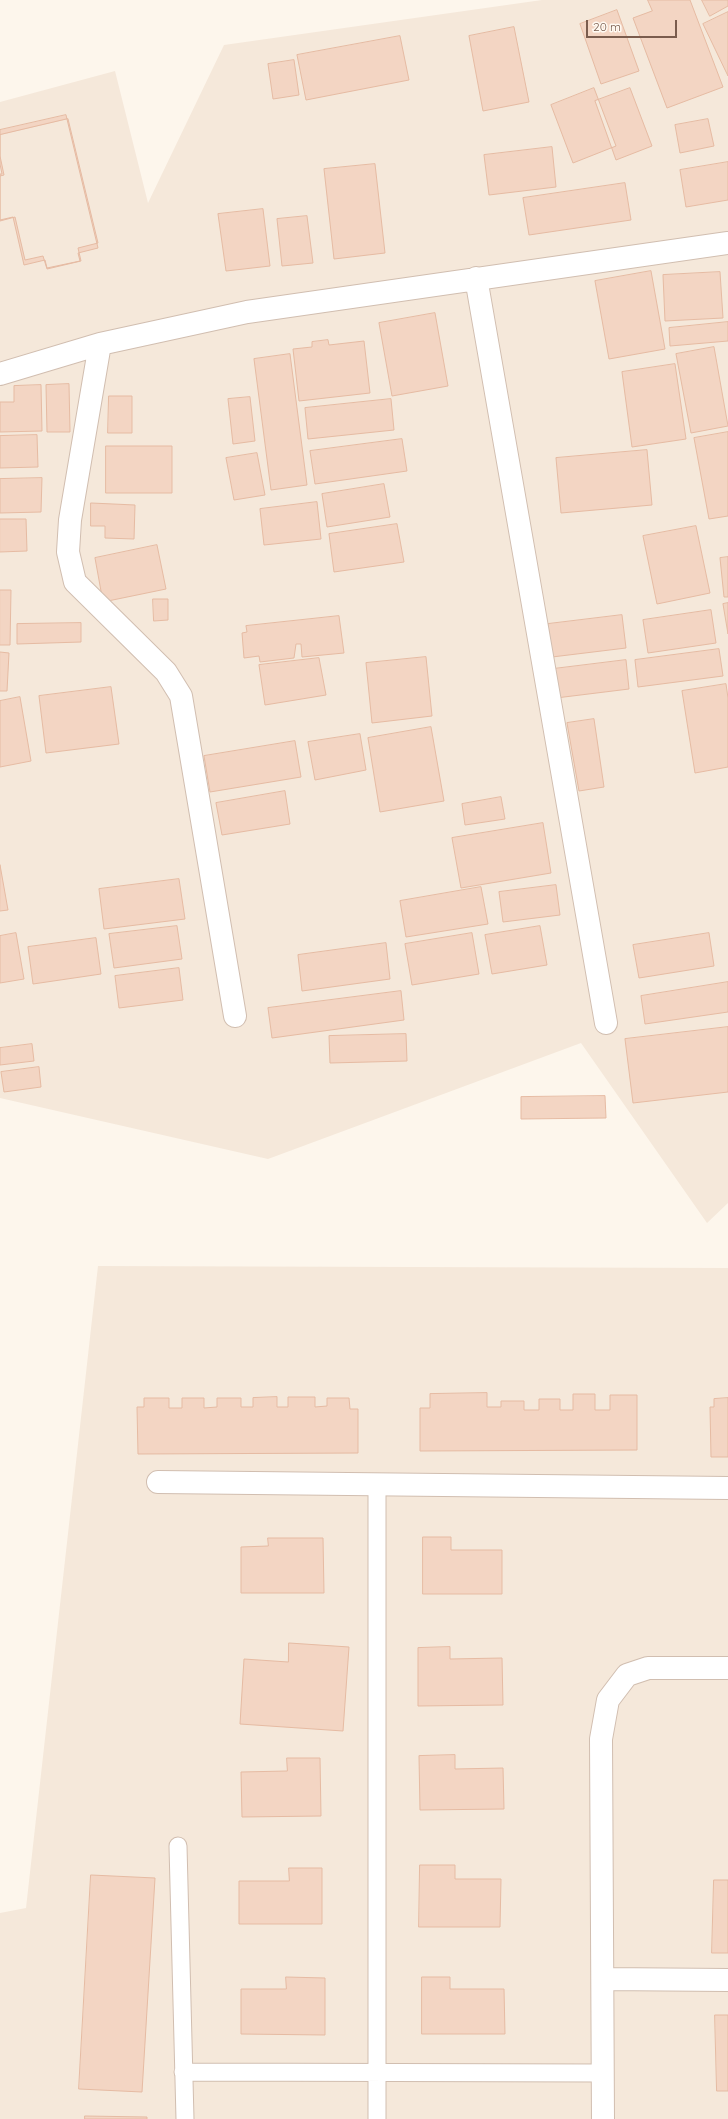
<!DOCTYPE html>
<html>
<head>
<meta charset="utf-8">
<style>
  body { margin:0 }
  #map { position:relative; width:728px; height:2119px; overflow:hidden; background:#fdf6ec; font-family:Quicksand,sans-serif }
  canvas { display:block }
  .scale { position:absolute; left:586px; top:20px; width:91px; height:18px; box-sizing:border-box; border:2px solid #7a5c4d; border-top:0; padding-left:5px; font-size:12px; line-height:14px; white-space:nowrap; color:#7a5c4d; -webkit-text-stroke:3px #fffaf3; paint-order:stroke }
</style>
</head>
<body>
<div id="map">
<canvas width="728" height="2119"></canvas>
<div class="scale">20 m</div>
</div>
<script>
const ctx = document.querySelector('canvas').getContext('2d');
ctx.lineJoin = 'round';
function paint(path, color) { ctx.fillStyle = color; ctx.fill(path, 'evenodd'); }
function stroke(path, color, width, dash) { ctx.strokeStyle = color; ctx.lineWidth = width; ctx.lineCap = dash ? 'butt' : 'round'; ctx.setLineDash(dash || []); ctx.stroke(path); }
paint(new Path2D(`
  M542,0H728V1203L707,1223L581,1043L268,1159L0,1098V102L115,71L148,203L224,45Z
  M98,1266L728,1268V2119H0V1913L26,1908Z`), '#f5e8da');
const building = new Path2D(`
  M648,0H690L723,87L667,108L633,18L652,11Z
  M702,0H728V6L710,16Z
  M617,10L639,71L601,84L580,24Z
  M728,12V76L703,24Z
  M514,27L529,102L483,111L469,36Z
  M400,36L409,80L306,100L297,55Z
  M294,60L299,95L273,99L268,64Z
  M594,88L616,146L573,163L551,105Z
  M630,88L652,146L616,160L595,101Z
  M66,115L98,248L78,253L80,261L47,268L45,260L24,265L13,217L0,220V174H2L0,164V130Z
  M68,119L98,243L78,248L81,261L47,269L43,256L25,260L15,217L0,221V176L4,175L0,156V135Z
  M708,119L714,146L680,153L675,125Z
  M552,147L556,187L489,195L484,155Z
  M728,162V200L686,207L680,170Z
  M375,164L385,253L334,259L324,169Z
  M625,183L631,220L529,235L523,198Z
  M263,209L270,266L226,271L218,214Z
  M307,216L313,263L282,266L277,219Z
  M651,271L665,349L609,359L595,281Z
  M720,272L723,318L665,321L663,275Z
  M435,313L448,386L392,396L379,323Z
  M728,322V341L670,346L669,328Z
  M328,340L329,345L364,341L370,393L299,401L293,349L312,347V342Z
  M714,347L728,426L691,433L676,354Z
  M290,354L307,485L271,490L254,359Z
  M675,364L686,439L632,447L622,372Z
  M69,384L70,432H47L46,385Z
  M41,385L42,431L0,432V402H14V386Z
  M109,396H132V433H108Z
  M250,397L255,441L233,444L228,399Z
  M391,399L394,430L308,439L305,408Z
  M728,432V516L709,519L694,438Z
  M37,435L38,467L0,468V436Z
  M402,439L407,471L315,484L310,451Z
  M106,446H172V493H106Z
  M647,450L652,505L561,513L556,458Z
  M257,453L265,495L234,500L226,458Z
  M42,478L41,512L0,513V479Z
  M384,484L390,517L327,527L322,494Z
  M317,502L321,539L264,545L260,509Z
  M91,503L135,505L134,539L105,538V526H91Z
  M0,519H26L27,551L0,552Z
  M397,524L404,562L334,572L329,534Z
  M696,526L710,593L657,604L643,536Z
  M157,545L166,589L103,602L95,558Z
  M728,557V597H724L720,558Z
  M0,590H11L10,645H0Z
  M153,599H168V620L154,621Z
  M728,603V634L723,604Z
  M711,610L716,643L648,653L643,620Z
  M622,615L626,648L552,657L548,624Z
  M339,616L344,653L302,657L301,644H296L294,658L260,662L259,656L244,658L242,633L247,632L246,626Z
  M81,623V642L17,644V624Z
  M719,649L723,676L638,687L635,660Z
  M0,652L9,653L7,691H0Z
  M426,657L432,716L372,723L366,663Z
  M319,658L326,695L265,705L259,665Z
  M626,660L629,689L556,698L553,669Z
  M726,684L728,698V767L695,773L682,691Z
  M111,687L119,744L46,753L39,696Z
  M20,697L31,761L0,767V701Z
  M594,719L604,787L579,791L567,723Z
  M431,727L444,801L380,812L368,738Z
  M360,734L366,770L315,780L308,742Z
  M295,741L301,777L210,792L204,756Z
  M285,791L290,824L222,835L216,803Z
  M501,797L505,819L465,825L462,804Z
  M543,823L551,873L461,888L452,838Z
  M0,865L8,910L0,911Z
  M179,879L185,919L104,929L99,889Z
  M556,885L560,915L503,922L499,892Z
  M481,887L488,924L406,937L400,901Z
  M177,926L182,959L114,968L109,934Z
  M540,926L547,965L492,974L485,935Z
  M16,933L24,979L0,983V936Z
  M472,933L479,974L412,985L405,944Z
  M709,933L714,966L639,978L633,945Z
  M96,938L101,974L33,984L28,947Z
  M386,943L390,979L302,991L298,955Z
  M179,968L183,1000L119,1008L115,976Z
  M728,982V1012L645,1024L641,996Z
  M401,991L404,1020L272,1038L268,1008Z
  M728,1027V1092L633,1103L625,1039Z
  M406,1034L407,1061L330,1063L329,1036Z
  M32,1044L34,1061L0,1065V1048Z
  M39,1067L41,1087L4,1092L1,1072Z
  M605,1096L606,1118L521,1119V1097Z
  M487,1393V1407H501V1401H524V1410H539V1399H560V1410H573V1394H595V1410H610V1395H637V1450L420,1451V1408H430V1394Z
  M277,1397V1407H288V1397H315V1407L327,1406V1398H349L350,1409H358V1453L138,1454L137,1407H144V1398H169V1408H182V1398H204V1408L217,1407V1398H241V1407H253V1398Z
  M728,1398V1457H711L710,1407H714V1399Z
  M423,1537H451V1550H502V1594H423Z
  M268,1538H323L324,1593H241V1547L268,1546Z
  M289,1643L349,1647L343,1731L240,1724L244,1659L288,1662Z
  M450,1647V1659L502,1658L503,1705L418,1706V1648Z
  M455,1755V1769L503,1768L504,1809L420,1810L419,1756Z
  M287,1758H320L321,1816L242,1817L241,1772L287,1771Z
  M420,1865H455V1879H501L500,1927H419Z
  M289,1868H322V1924H239V1881H289Z
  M91,1875L155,1878L142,2092L79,2089Z
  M714,1880H728V1953H712Z
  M286,1977L325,1978V2035L241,2034V1989H286Z
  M422,1977H450V1989H504L505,2034H422Z
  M715,2015H728V2091H717Z
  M85,2116L147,2117V2119H85Z`);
paint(building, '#f3d5c3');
stroke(building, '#e6bba3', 1);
const lane = new Path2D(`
  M377,1486V2119
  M178,1846L185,2119
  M183,2072L603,2073`);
const street = new Path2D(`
  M476,278L606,1023
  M100,344L70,520L68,552L75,582L166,672L181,696L235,1016
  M0,374L100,344L247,312L728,243
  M158,1482L728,1488
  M603,1979L728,1980
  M603,2119L601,1739L608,1700L627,1675L648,1668H728`);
stroke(lane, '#d1beb0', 19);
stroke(street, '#d1beb0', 24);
stroke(lane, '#fff', 17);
stroke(street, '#fff', 22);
</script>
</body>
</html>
